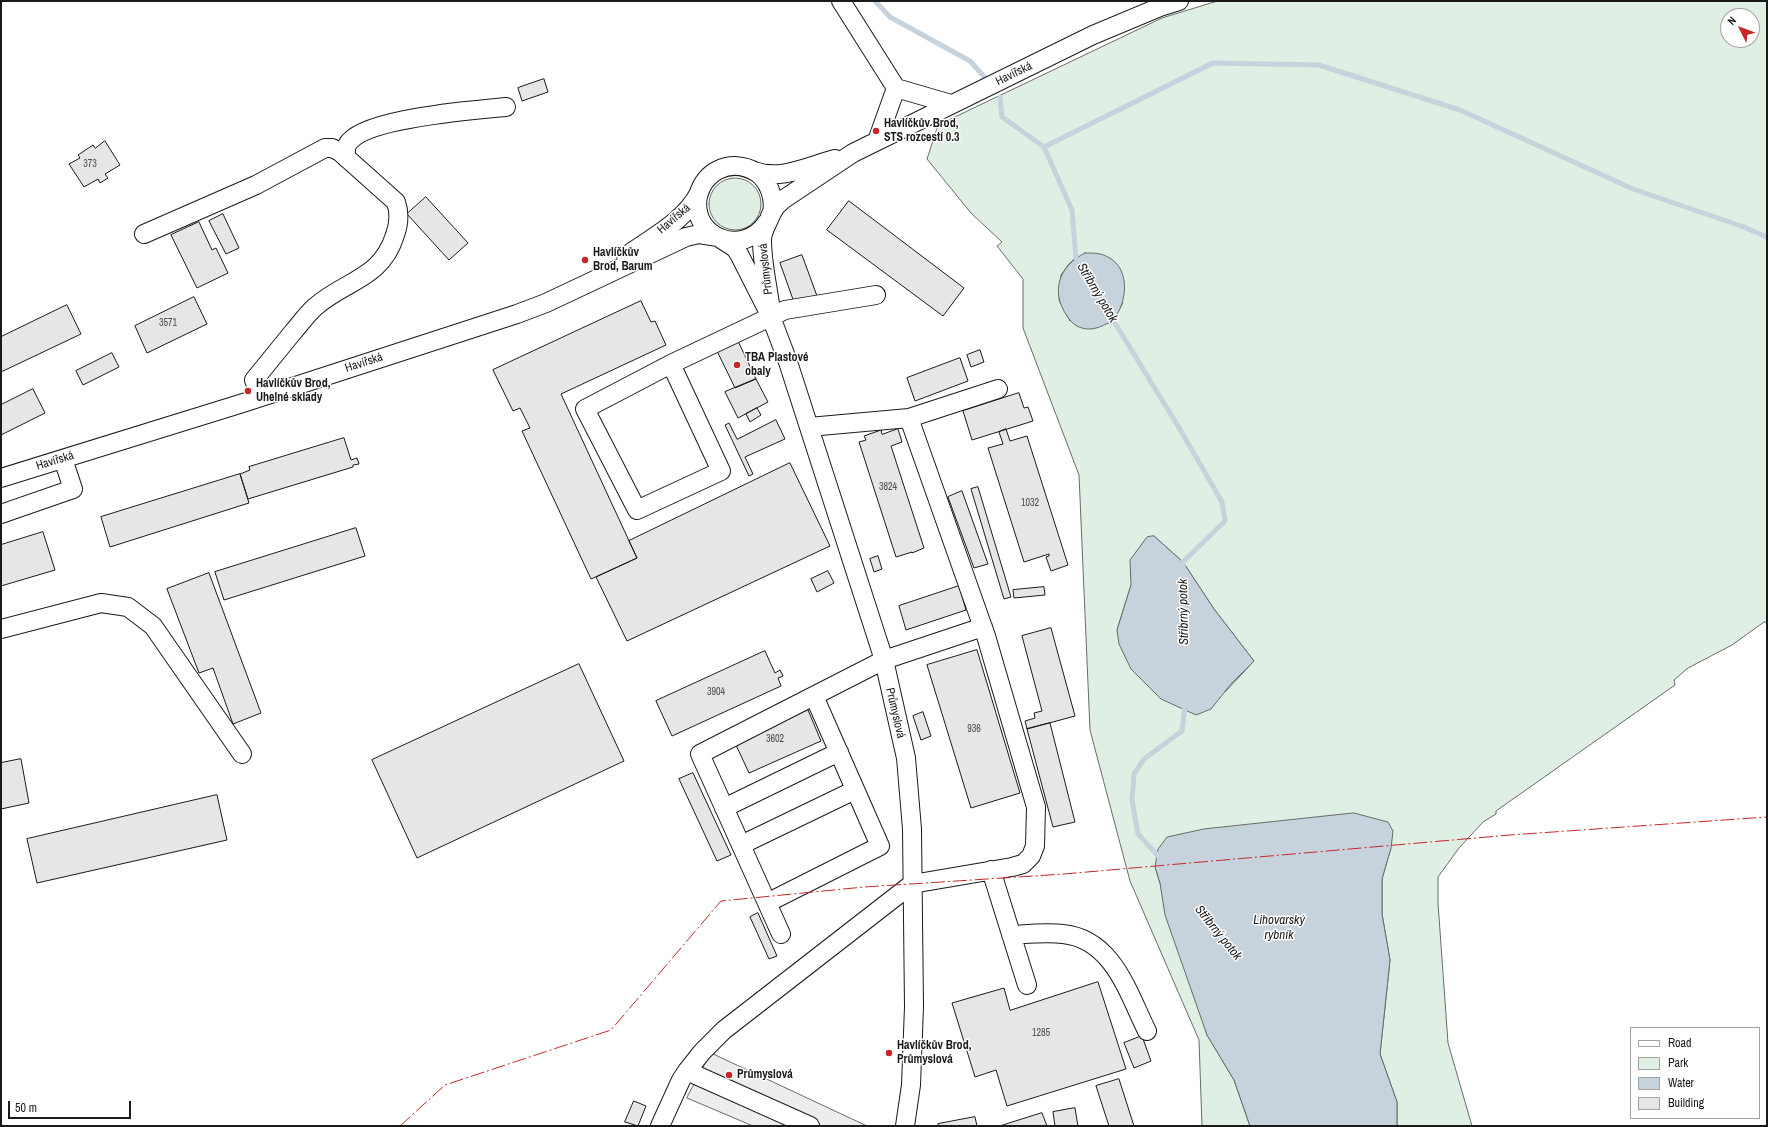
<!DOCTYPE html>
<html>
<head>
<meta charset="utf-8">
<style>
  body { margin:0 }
  #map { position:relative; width:1768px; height:1127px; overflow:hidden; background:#fff; font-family:"Archivo Narrow",sans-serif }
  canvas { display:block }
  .frame { position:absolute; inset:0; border:2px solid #1a1a1a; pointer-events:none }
  .legend { position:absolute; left:1630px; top:1027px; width:130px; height:92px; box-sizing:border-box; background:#fff; border:1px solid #a3a3a3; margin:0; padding:5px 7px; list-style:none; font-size:12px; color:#1a1a1a }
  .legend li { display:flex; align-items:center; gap:8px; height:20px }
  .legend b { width:20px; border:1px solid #a3a3a3 }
  .north { position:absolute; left:1720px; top:8px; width:40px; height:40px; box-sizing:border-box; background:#fff; border:1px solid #a3a3a3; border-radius:50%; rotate:312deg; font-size:11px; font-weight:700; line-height:16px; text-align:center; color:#1a1a1a }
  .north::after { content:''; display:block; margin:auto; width:14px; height:18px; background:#c62828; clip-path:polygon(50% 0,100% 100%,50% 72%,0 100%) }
  .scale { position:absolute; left:8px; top:1101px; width:123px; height:18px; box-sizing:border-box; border:2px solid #1a1a1a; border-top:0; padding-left:5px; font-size:12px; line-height:14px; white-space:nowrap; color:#1a1a1a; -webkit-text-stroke:3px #fff; paint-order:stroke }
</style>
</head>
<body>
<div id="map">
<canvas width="1768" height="1127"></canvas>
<div class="frame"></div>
<ul class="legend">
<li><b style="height:5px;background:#fff"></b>Road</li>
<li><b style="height:11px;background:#e0efe3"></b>Park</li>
<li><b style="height:11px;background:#c6d2dc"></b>Water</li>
<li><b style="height:11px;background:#e6e6e6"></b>Building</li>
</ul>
<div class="north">N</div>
<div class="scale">50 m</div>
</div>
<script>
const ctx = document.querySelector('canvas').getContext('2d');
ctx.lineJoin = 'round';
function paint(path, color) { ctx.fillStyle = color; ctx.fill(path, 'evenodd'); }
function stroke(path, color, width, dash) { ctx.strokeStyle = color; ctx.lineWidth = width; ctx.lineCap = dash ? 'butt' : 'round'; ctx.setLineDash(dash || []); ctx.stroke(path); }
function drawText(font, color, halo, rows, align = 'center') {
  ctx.font = font + ' "Archivo Narrow",sans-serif'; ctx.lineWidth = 3; ctx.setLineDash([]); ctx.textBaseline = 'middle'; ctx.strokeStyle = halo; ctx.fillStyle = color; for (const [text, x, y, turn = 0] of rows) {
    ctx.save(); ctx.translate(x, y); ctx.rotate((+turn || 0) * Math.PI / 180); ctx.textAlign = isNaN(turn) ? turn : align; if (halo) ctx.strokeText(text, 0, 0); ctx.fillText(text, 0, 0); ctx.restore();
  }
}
const green = new Path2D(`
  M1218,1H1767V622H1764L1732,645L1688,668L1674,680L1675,685L1496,811V814L1483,822L1459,848L1438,877V903L1448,1043L1472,1126H1397V1102L1380,1054L1390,960L1382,914V879L1391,848L1155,867L1207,1035L1234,1080L1250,1126H1202L1199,1040L1130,881L1090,730L1079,475L1023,328V279L997,246L1002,242L971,213L927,159L938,125L1162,18ZM1728,16H1752V40H1728ZM1076,258L1123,303L1113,320L1070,321L1059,300L1061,275L1068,265ZM1154,536L1183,562L1214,609L1254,661L1225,692L1117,630L1131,585Z
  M709 204a26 26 0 1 1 52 0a26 26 0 1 1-52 0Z`);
paint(green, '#e0efe3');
stroke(green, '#6a6a6a', 1);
const parking = new Path2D(`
  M711,1053L867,1126H753L687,1098Z`);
paint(parking, '#ededed');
stroke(parking, '#6a6a6a', 1);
const water = new Path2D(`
  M1085,253C1093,253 1101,253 1108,257C1131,269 1127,302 1114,319C1112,322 1109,323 1106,324C1092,332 1076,331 1067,316C1050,291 1059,266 1085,253Z
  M1154,536L1183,562L1214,609L1254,661L1231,684L1211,709L1196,715L1161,699L1131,669L1119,644L1117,630L1131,585L1130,560L1147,537Z
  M1354,813L1388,822L1393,831L1391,848L1382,879V914L1390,960L1380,1054L1397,1102V1126H1250L1234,1080L1207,1035L1165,915L1160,883L1155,867L1158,849L1167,837L1204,829Z`);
paint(water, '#c6d2dc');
stroke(water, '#6a6a6a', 1);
stroke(new Path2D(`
  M875,1L890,17L970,61L988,81
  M1000,97L1002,117L1044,147L1072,210L1076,258L1079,263
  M1044,147L1213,63L1319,65L1460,110L1633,189L1744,227L1767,237
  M1110,315L1181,431L1222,502L1225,521L1183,562V567
  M1160,858L1138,834L1132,800L1134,774L1144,759L1182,731L1185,705`), '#c6d2dc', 5);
const building = new Path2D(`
  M544,79L548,92L522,101L518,88Z
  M105,141L120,165L105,174L108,178L100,183L98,179L84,187L69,164L80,158L78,155L93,145L95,148Z
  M426,197L468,243L449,260L407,214Z
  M849,201L964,288L943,316L827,230Z
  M223,214L239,248L226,254L209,221Z
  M199,222L212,250L216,248L228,273L197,288L171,235Z
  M802,255L817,296L795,305L780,263Z
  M194,297L207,324L147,353L135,326Z
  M641,301L651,322L655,321L666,345L561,394L637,558L591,579L522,431L530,428L520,408L513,411L493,370Z
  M67,305L81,334L1,372V337Z
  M738,341L756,379L735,388L717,351Z
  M980,350L984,362L971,367L967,355Z
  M112,353L119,367L83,385L76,371Z
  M960,358L968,381L915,401L907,378Z
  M756,379L768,402L738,418L725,392Z
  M33,389L45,413L1,435V405Z
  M1019,393L1024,408L1028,407L1033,421L972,440L963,411Z
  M757,408L761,415L750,422L746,414Z
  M776,420L785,439L745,457L753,474L749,476L725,425L729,423L737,439Z
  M898,429L902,442L891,446L924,548L912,553V552L896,557L859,442L866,440L864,436L881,430L882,434Z
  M1006,429L1010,441L1027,436L1068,565L1051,571L1046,557L1049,556V554L1024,562L988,448L1003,444L999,432Z
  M344,438L351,460L357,458L359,464L353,465V467L248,499L240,474L250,470L249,467Z
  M790,463L830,546L627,641L596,577L637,558L629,541Z
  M240,474L249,503L110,547L101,517Z
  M978,487L1011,597L1004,599L971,489Z
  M962,491L988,564L974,568L948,497Z
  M356,528L365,556L224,600L215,572Z
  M43,532L55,570L1,586V545Z
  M878,556L882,569L874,572L870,559Z
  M828,571L834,583L817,592L811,579Z
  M209,573L261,713L233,724L213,668L199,673L167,589Z
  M959,586L966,610L906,630L899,606Z
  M1044,587L1045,595L1014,598L1013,590Z
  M1051,628L1075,716L1027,729L1025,721L1035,718L1034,713L1042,711L1022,636Z
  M977,650L1020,793L971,808L927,665Z
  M765,651L775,673L780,670L783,676L778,678L781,686L672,736L656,701Z
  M579,664L624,761L417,858L372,760Z
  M808,710L821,741L749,773L736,745Z
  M923,712L931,736L921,740L913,716Z
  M1050,723L1075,822L1053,827L1027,729Z
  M21,759L29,803L1,809V763Z
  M693,773L731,855L717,861L679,779Z
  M217,795L227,840L37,883L27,839Z
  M758,913L777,956L769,959L750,917Z
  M1098,982L1126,1069L1007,1106L996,1070L975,1077L952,1003L1004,988L1010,1010Z
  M1142,1036L1151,1061L1134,1068L1124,1043Z
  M1119,1079L1134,1126H1109L1096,1086Z
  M634,1101L646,1106L638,1126L625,1122Z
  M1075,1108L1078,1126H1055L1053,1112Z
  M1042,1113L1047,1126H1000Z
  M975,1117L977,1126H938V1124Z`);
paint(building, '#e6e6e6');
stroke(building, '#1a1a1a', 1);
const minor = new Path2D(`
  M841,1L896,88L951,104
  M877,141L896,88
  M346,158C346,151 345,146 350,141C370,118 474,110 506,107
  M754,171C780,181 809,166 835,159
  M770,216L776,206L784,199L853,153L1093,35L1160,7L1179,1
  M767,222C744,258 690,238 698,196C701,185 708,175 718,170C730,164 744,165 756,172C768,180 775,197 772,212C769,222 762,230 762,240C762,261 767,283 770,304
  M144,234L256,185L325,148H332L340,152L396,202C400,214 399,224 395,235C381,280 345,280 315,307C307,314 300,324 293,332C280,348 267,364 254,380L260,397
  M721,239L735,248L739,254L771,317L788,362L884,660L906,758L912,829L914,1007L911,1085L905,1126
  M626,256C651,238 685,221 699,193
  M671,364L721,471L637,510L585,409L671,364L785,310L876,295
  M809,427L909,418L998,389
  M1,478L243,403L517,314L546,303L686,237L699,234L718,237
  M1,514L73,489L63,459
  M1,629L101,603L128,607L153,626L242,754
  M724,808L839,752
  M741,845L855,790
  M991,870L1027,985
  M767,903L880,846L814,696
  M781,934L700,754L884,660L983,627
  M1011,935C1028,934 1047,932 1063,934C1113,939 1128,993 1147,1031
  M687,1071L810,1126
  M660,1126L681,1080L687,1071L702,1052L724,1030L912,884L1012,867L1023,864L1031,856L1035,846L1036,807L986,636L909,418`);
stroke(minor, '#1a1a1a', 20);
stroke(minor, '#fff', 18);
stroke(new Path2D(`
  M400,1126L445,1085L611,1030L721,901L864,887L1064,874L1510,835L1767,817`), '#c62828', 1, [14, 3, 2, 3]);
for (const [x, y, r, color] of [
  [876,131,4,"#c62828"],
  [585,260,4,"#c62828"],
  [737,365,4,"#c62828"],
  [248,391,4,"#c62828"],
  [889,1053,4,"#c62828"],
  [729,1075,4,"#c62828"]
]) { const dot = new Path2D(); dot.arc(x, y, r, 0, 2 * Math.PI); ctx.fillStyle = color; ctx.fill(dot); stroke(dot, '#fff', 1.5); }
drawText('10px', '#4d4d4d', null, [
  ["373",90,164],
  ["3571",168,323],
  ["3824",888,487],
  ["1032",1030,503],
  ["3904",716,692],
  ["936",974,729],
  ["3602",775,739],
  ["1285",1041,1033]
]);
drawText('12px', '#1a1a1a', '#fff', [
  ["Havířská",1014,74,-26],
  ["Havířská",674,219,-40],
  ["Průmyslová",766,269,-96],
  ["Havířská",364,363,-18],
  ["Havířská",55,461,-17],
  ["Průmyslová",895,713,77]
]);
drawText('bold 12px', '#1a1a1a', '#fff', [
  ["Havlíčkův Brod,",884,124],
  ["STS rozcestí 0.3",884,138],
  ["Havlíčkův",593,253],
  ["Brod, Barum",593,267],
  ["TBA Plastové",745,358],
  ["obaly",745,372],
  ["Havlíčkův Brod,",256,384],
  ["Uhelné sklady",256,398],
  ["Havlíčkův Brod,",897,1046],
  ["Průmyslová",897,1060],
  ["Průmyslová",737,1075]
], 'left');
drawText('italic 13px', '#1a1a1a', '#fff', [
  ["Stříbrný potok",1097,293,59],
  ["Stříbrný potok",1184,612,-91],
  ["Lihovarský",1279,921],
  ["rybník",1279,936],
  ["Stříbrný potok",1218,933,51]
]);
</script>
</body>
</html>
